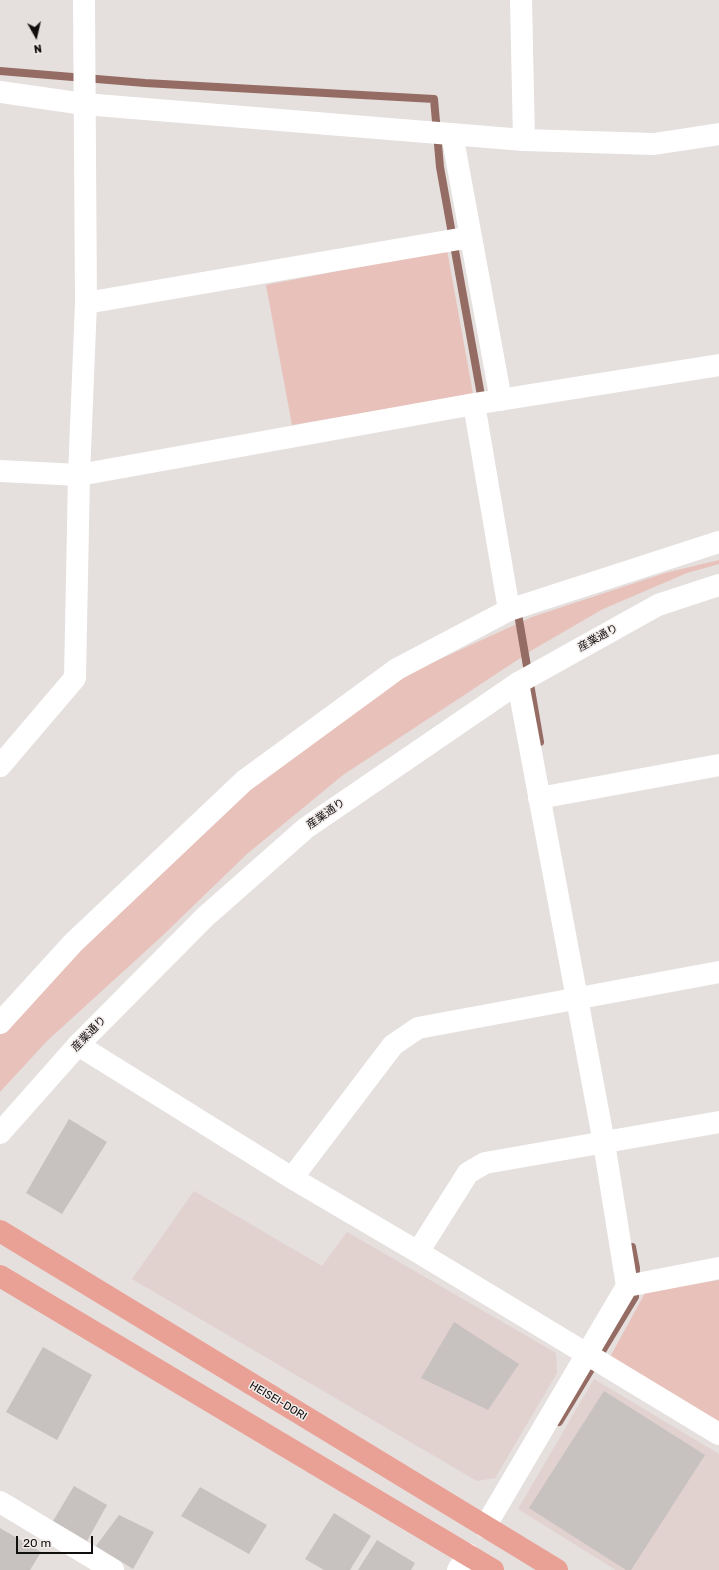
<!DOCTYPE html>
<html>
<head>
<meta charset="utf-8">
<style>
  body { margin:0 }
  #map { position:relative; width:719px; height:1570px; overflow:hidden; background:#e5dfde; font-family:Rubik,sans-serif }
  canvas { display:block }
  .north { position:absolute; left:16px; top:16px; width:40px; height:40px; -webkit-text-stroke:3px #f2eceb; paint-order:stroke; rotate:172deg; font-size:11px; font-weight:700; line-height:16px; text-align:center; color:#110f0e }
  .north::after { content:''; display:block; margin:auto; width:14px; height:18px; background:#110f0e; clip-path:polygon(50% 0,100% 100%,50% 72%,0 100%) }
  .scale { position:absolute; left:16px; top:1536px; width:77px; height:18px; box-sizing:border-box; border:2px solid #110f0e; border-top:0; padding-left:5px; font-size:12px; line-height:14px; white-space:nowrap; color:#110f0e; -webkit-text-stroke:3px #f2eceb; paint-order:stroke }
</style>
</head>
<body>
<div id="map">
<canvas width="719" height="1570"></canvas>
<div class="north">N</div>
<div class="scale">20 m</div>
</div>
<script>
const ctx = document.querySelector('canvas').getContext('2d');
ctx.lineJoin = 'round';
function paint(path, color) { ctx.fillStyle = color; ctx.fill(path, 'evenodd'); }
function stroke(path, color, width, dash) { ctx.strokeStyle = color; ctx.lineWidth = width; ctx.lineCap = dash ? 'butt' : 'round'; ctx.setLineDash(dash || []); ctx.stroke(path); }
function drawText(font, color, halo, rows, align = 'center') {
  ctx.font = font + ' Rubik,"Noto Sans JP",sans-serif'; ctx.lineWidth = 3; ctx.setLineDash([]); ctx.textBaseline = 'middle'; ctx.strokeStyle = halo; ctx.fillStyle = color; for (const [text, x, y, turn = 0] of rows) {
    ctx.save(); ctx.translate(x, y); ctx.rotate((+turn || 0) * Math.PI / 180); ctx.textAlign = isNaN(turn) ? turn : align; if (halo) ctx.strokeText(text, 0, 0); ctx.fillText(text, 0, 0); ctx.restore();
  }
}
paint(new Path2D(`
  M194,1191L322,1266L347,1232L556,1353L557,1373L495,1478L477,1481L132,1279Z
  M594,1379L719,1454V1570H616L518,1509Z`), '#e1d2cf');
paint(new Path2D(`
  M447,250L473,394L292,425L266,285Z
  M719,560V564L687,573L603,609L534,649L343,775L247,854L160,938L47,1041L0,1092V1034L54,974L238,795L403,676L532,617L665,573Z
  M719,1280V1423L610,1357L645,1293Z`), '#e8c2ba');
stroke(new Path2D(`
  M0,71L145,83L434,99L440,167L482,401
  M517,608L540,742
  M559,1422L635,1297L636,1268L632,1247`), '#956c63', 8);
paint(new Path2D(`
  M69,1119L107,1142L62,1214L26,1193Z
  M454,1322L519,1364L488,1410L421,1378Z
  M43,1347L92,1375L57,1440L6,1412Z
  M604,1391L705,1455L631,1570H626L529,1508Z
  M74,1486L107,1505L87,1541L53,1521Z
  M200,1487L267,1525L249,1554L181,1516Z
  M334,1513L371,1536L350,1570H324L305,1559Z
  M119,1515L154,1532L133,1569L96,1546Z
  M0,1528L41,1552L30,1570H0Z
  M377,1540L415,1563L411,1570H358Z`), '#c7c1c0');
stroke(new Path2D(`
  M521,0L524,140
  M452,134L501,400
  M86,303L471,237
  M474,404L509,610
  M0,471L79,475L474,404L719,365
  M0,766L75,678L79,475L86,303L84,0
  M539,798L719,765
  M78,1045L292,1178L418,1252L719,1434
  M292,1178L393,1045L418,1028L719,972
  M418,1252L468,1173L485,1163L719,1122
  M627,1286L719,1268
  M0,1502L113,1570
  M485,1527L627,1286L604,1143L518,683
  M458,1570L468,1554`), '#fff', 22);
stroke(new Path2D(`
  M0,92L84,104L524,140L654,144L719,134
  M0,1023L73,943L244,781L397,669L509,610L719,542
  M0,1133L78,1045L205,917L306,828L518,683L658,605L719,585`), '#fff', 22);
stroke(new Path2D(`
  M0,1231L557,1570
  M0,1276L493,1570`), '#eaa195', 22);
drawText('11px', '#110f0e', '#f2eceb', [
  ["産業通り",598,638,-29],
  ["産業通り",326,814,-35],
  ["産業通り",89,1034,-46],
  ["HEISEI-DORI",278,1401,31]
]);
</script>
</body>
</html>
